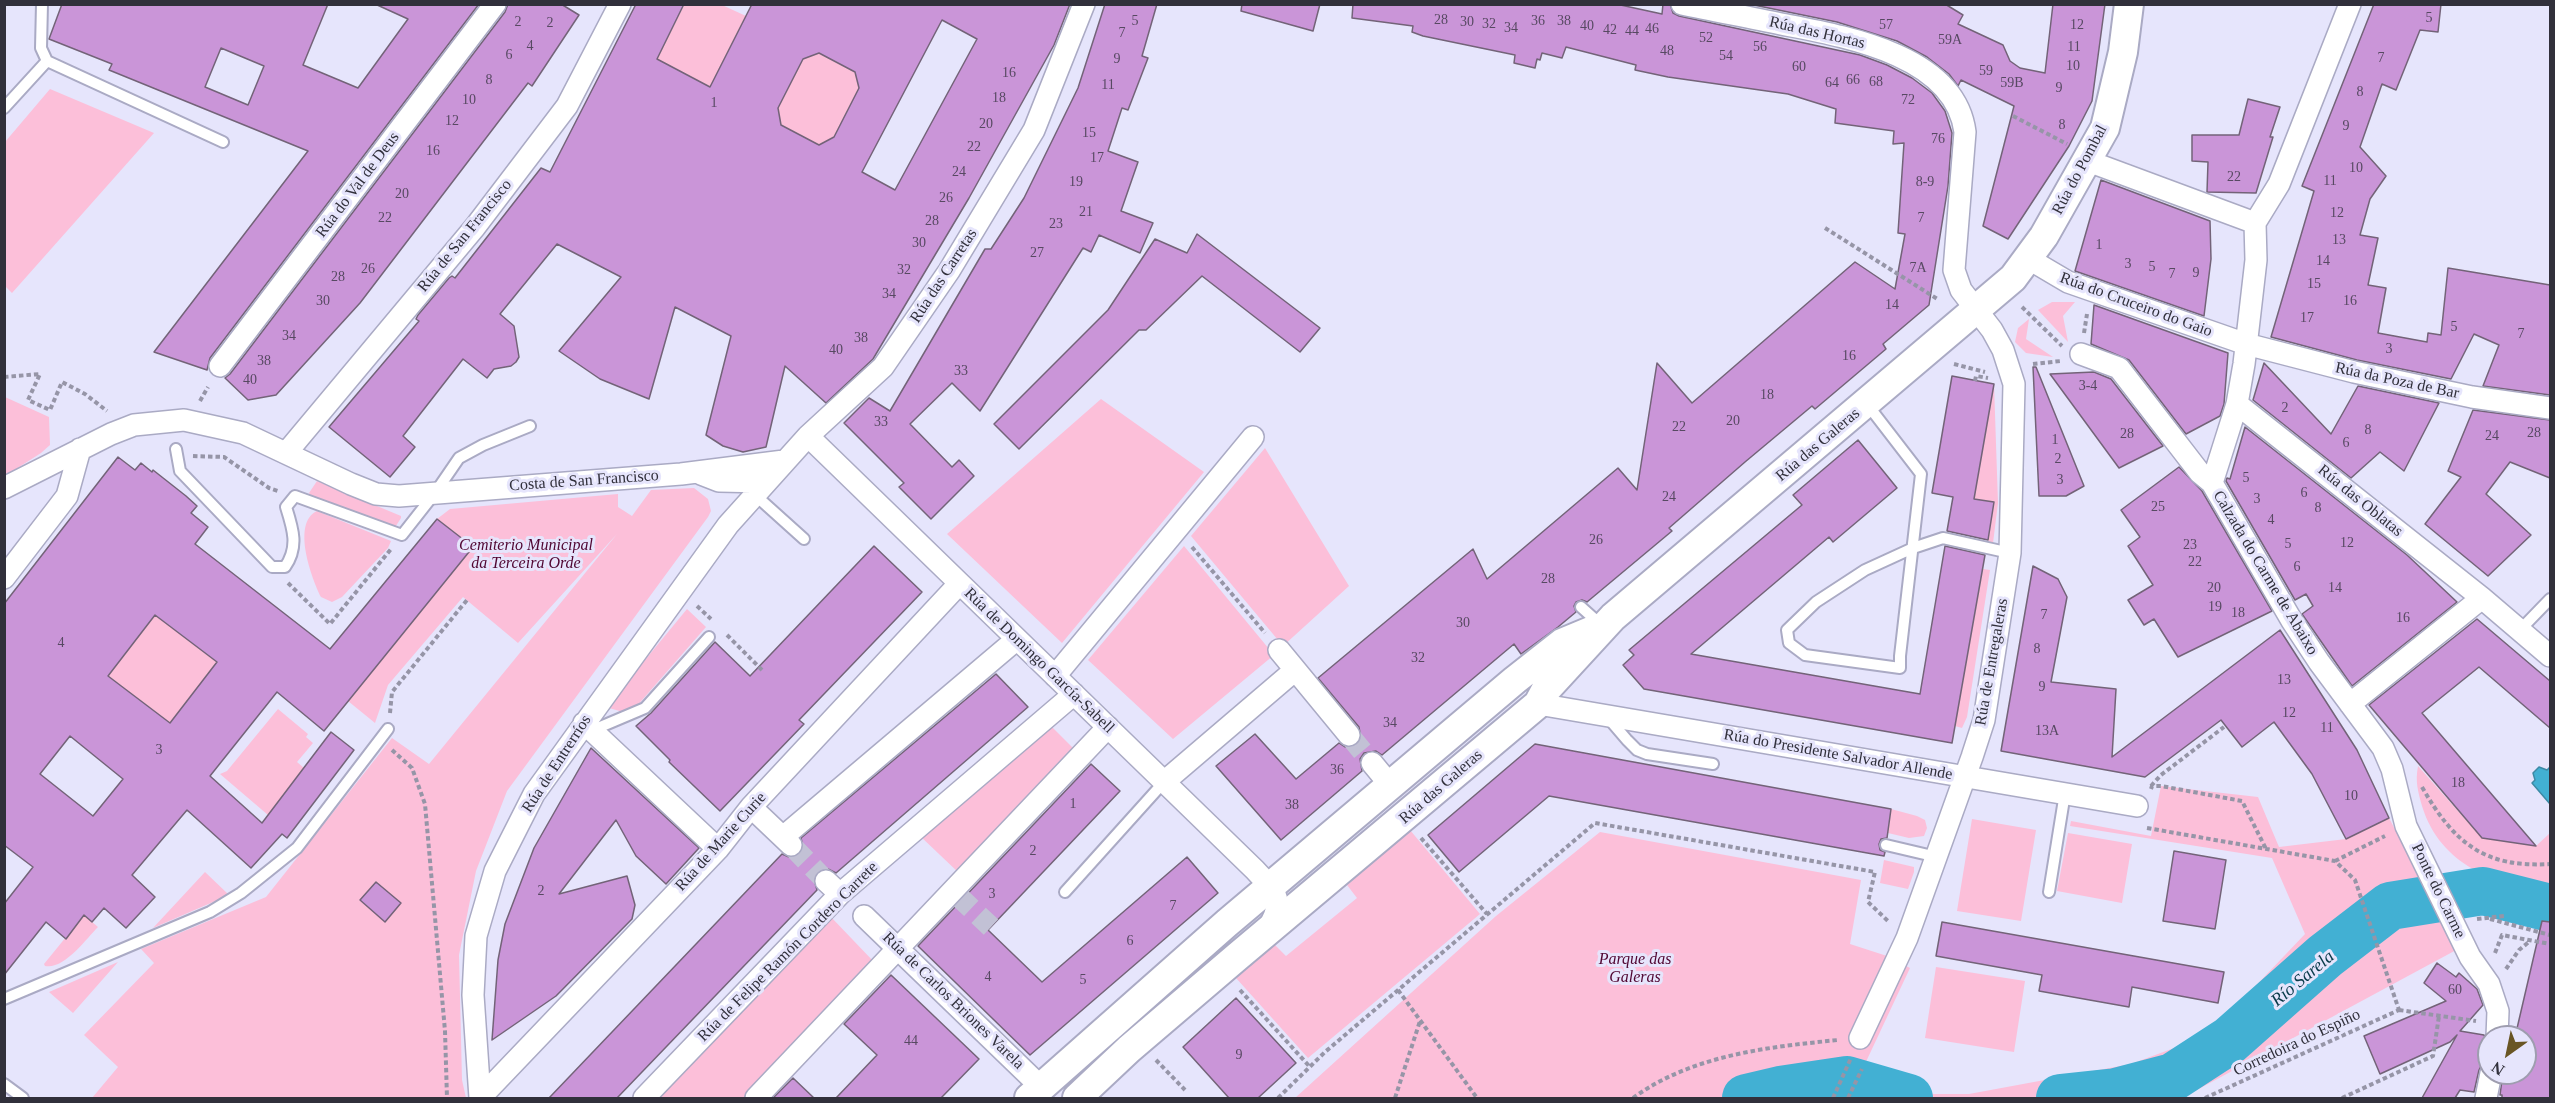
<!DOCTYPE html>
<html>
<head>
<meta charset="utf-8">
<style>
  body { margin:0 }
  #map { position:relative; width:2555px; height:1103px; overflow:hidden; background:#e6e5fc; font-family:Georgia,serif }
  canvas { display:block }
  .frame { position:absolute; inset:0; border:6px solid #31303b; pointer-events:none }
  .north { position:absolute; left:2477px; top:1025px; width:60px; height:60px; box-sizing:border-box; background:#e6e5fc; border:2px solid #9e9daf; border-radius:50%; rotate:213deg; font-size:16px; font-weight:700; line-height:24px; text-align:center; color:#31303b }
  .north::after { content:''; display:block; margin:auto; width:21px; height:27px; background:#695524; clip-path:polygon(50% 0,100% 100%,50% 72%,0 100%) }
</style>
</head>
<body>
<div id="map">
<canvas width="2555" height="1103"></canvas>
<div class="frame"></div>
<div class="north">N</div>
</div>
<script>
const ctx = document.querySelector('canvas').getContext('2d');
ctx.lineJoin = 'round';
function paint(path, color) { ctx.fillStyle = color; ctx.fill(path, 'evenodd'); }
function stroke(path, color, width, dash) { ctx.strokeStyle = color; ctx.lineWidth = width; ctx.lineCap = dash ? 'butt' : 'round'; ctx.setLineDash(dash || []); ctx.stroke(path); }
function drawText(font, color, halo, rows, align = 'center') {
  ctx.font = font + ' Georgia,serif'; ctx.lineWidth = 6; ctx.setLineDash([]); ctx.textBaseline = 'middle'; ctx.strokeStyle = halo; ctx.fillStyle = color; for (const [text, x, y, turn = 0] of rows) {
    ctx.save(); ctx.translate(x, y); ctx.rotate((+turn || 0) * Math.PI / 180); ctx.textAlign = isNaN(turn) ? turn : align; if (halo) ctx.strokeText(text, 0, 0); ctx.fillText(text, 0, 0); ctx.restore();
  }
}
paint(new Path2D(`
  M684,5H722L746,16L710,87L657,59Z
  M819,53L855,72L859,88L834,137L819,145L781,125L778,108L803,59Z
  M50,89L154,133L12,293L5,286V142Z
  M2052,302H2075L2063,316L2068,342L2038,310Z
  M2029,319L2026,339L2053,357L2026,353L2015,342L2018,328Z
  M1994,384L1998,503L1993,543L1988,541L1994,503L1974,499Z
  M5,397L49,417L50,445L41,453L5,476Z
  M1101,399L1204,472L1062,643L947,534Z
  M1265,448L1349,586L1283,646L1191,536Z
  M317,481L401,516V518L394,529H391L310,495L309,493Z
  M694,488L708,499L711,511L708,517L507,791L476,871L459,955L462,1080L466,1098H92L118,1067L84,1035L154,963L141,949L266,897L392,738L429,764L617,534L518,643L463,597L388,685L375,723L348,701L473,547L437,519L450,509L618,494V507L632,516L651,490Z
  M317,511L391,541L388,548L342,597L332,602L321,597C312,579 291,523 317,511Z
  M1184,546L1274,655L1173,739L1088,660Z
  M1983,569L1990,570L1967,717L1962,728L1955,726Z
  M687,609L706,627L636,707L623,712L609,708L617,694Z
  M155,615L217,662L170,723L108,676Z
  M278,709L308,734L306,737L313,743L297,762L304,768L268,815L220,774L227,771Z
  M1049,724L1076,751L960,874L919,835Z
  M2418,766L2482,838L2536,846L2550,833V897C2495,882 2441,867 2422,806C2418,791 2415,782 2418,766Z
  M2161,786L2258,797L2279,847L2346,839L2389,818L2458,949L2182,1098H1295L1496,916L1600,832L1861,880L1850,944L1887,956L1910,968L1864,1066L1899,1087L1934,1094H1969L2131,1064L2209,1035L2305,934L2272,858L2070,826L2071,821L2151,836Z
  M1891,809L1917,816L1925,820L1927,828L1924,836L1909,838L1888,833Z
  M1972,819L2036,830L2021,921L1957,911Z
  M1410,830L1480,914L1308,1058L1236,978L1275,945L1286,956L1357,898L1347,885Z
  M2068,833L2132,844L2122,903L2057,891Z
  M1884,860L1914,867V872L1908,889L1880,883Z
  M205,872L228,894L227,896L153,928Z
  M84,915L98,927C86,939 64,970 45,966L44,964Z
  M830,916L875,963L745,1098H653Z
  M118,962L73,1013L49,992Z
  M1936,967L2025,981L2014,1052L1925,1038Z`), '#fcbfd9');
const water = new Path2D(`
  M2539,767L2547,770L2550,767V804L2532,783L2535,780L2533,773Z`);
paint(water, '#42b0d3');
stroke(water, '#3d8aa5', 1.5);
stroke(new Path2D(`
  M1746,1098L1780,1090L1847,1080L1909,1098
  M2060,1098L2116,1092L2173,1077L2230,1040L2325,956L2390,906L2483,891L2550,908`), '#42b0d3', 48);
const building = new Path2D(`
  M62,4H328L303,65L358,88L408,19L375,4H479L210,358L207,370L154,352L308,151L109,70L112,64L49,39ZM221,48L264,66L248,105L205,87Z
  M508,4H561L579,15L532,86L528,83L360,303L276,395L248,400L225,378L230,374L505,12Z
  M636,4H684L657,59L710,87L752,4H1070L1054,45L969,198L873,359L826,403L785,366L766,447L743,452L723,446L706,435L731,336L675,307L649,399L600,379L559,351L621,277L557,244L500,314L514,326L519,357L516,362L511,366L494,369L487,378L463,359L403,436L415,447L390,477L329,427L419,321L416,319L418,315L449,278L452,276L455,278L541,168L550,172ZM942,20L977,39L895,190L862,172ZM819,53L855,72L859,88L834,137L819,145L781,125L778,108L803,59Z
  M1105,4H1157L1142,56L1148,58L1128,110L1122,108L1108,151L1138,162L1121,211L1153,223L1140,253L1099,235L1091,252L1083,248L980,411L952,383L910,424L952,467L959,460L974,476L931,519L899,487L904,483L844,423L869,398L890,411L985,249H991L1024,198L1078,88Z
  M1242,4H1320L1313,31L1241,11Z
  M1353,4H1616L1662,14L1663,4H1670L1673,13L1679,16L1860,55L1887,65L1912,78L1932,93L1945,111L1952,133L1948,186L1929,305L1883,344L1886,349L1815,409L1812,406L1745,462L1669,528L1672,531L1587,602L1582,600L1576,602L1574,606L1576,612L1558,627L1521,654L1514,644L1382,755L1376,751L1364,753L1360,759L1362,771L1281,840L1216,766L1255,734L1296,779L1339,743L1345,747L1357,745L1361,739L1359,727L1318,678L1473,549L1487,579L1618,468L1637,490L1657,363L1692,403L1855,262L1895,289L1905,234L1898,233L1904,143L1893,144L1894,131L1835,123L1836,109L1788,94L1668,77L1635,70L1636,65L1566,47L1562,58L1542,53L1540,60L1537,59L1535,68L1514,63L1515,55L1423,36L1412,32L1413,26L1352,18Z
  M1749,4H1945L1963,15L1958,24L2003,45L2010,61L2020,68L2045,73L2053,4H2105L2092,101L2069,146L2008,239L1983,226L2014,106L1961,80L1958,86L1949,74L1927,57L1897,41L1837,22Z
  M2374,4H2441L2438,32L2420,30L2396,90L2382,84L2360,147L2386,176L2370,199L2360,235L2378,238L2368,285L2386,288L2378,333L2427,342L2428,333L2441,335L2448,268L2550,285V395L2483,386L2499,345L2474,334L2451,379L2357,360L2271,337L2314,191L2302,186Z
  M2248,99L2280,107L2270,137H2273L2256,193L2207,192L2208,162L2192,161V135H2239Z
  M2101,180L2210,221L2211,259L2204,316L2075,271Z
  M1197,234L1320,328L1300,352L1202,276L1146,330H1139L1019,449L994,424L1108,310L1155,239L1187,253Z
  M2094,305L2228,353L2224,404L2220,416L2186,434L2129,360L2091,344Z
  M2264,363L2331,434L2358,386L2439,403L2404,471L2380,452L2351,478L2253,400Z
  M2033,367H2036L2084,486L2066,496H2039Z
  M2094,372L2111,379L2163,446L2119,468L2050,374Z
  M1952,376L1994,384L1974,499L1994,502L1988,540L1947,531L1953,497L1932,493Z
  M2473,410L2550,420V478L2510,462L2486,494L2531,535L2488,576L2425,524L2461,477L2448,471Z
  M2245,427L2407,555L2457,602L2352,686L2302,614L2313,606L2306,594L2295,600L2226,481L2227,478L2230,479Z
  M1858,440L1897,488L1833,542L1829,537L1691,654L1920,694L1945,546L1985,555L1952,743L1644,689L1623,665L1634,655L1629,650L1802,505L1793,495Z
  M118,457L135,470L141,463L152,472L153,470L186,496L197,506L191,513L208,527L195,544L330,649L437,519L473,547L324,731L277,692L210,776L262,823L331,732L354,750L287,838L282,834L251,868L187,810L132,875L155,897L126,928L104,908L92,922L84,915L66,939L46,922L4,975V904L33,867L4,845V604ZM155,615L217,662L170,723L108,676ZM70,736L123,779L93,816L40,774Z
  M2179,467L2202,491L2272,611L2178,657L2154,619L2144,625L2128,600L2153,585L2128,546L2140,537L2121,510Z
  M874,546L922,592L799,720L804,724L720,811L669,762L670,760L636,726L651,713L715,642L750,676Z
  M2033,566L2058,579L2067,597L2051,682L2116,689L2112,757L2280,630L2357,750L2389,818L2346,839L2312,774L2274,722L2242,747L2221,720L2145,777L2001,751Z
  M2477,619L2550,681V728L2479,667L2422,713L2536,846L2482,838L2369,705Z
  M996,674L1028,707L836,873L828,869L817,872L814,879L817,890L617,1098H549L782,854L789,857L800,854L803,847L801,838Z
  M1535,744L1891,809L1887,838L1881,839L1879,844L1880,850L1885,852L1884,856L1549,796L1459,872L1428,835Z
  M591,748L699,848L666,884L636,856L616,820L559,894L627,876L635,905L632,919L556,996L492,1040L498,960L505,924L534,848Z
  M1091,764L1120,791L988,930L1042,982L1187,857L1218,893L1030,1055L918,946Z
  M2174,851L2226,860L2215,929L2163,921Z
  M376,882L401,903L385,922L360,900Z
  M2542,921L2550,922V1098H2502V1095H2500L2503,1073H2525V1037H2515Z
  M1942,922L2224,972L2218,1003L2132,987L2129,1007L2039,991L2042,975L1936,956Z
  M2437,963L2456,977L2459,973L2477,989L2483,1005L2460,1031L2484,1035L2489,1047V1061L2482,1064L2479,1070L2474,1092L2460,1090L2455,1098H2422L2457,1035L2450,1042L2380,1074L2364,1036L2446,1001L2424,983Z
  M891,975L979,1059L941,1098H836L877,1055L844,1024Z
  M1236,998L1296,1063L1258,1098H1229L1183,1047Z
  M793,1078L814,1098H773Z`);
paint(building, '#ca95d8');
stroke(building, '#736378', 1.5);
stroke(new Path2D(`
  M1349,735L1372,763
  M791,845L826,881
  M956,894L991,927`), '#c2c1d5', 21, [21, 10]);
const lane = new Path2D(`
  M47,61L223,142
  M4,108L47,61L41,48L42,4
  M1867,404L1921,474L1900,656V668L1805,655L1789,643L1787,630L1816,602L1865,570L1913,548L1943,538L2010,553
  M176,449L180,471L272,567H285C299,547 293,529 286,507L295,496L402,535L435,493L459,458L483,445L530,426
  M754,494L804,539
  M1581,607L1600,624
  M2520,630L2550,599
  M1609,719L1627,740L1637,750L1647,754L1713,764
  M593,730L645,708L709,637
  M1886,845L1937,857
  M1065,892L1164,782
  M2049,892L2065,793
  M4,999L210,912L241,893L297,848L388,729
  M4,1084L23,1098`);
const street = new Path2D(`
  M1682,4C1715,11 1748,17 1781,24C1843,36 1955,54 1965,132L1954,270L1961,290L1992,330L2003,350L2014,384L2010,553L1984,720L1972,757L1907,938L1860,1038
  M2088,161L2255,223
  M2029,259L2068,282L2246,344L2354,372L2472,397L2550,408
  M2081,354L2119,368L2200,473L2212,483L2292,621L2319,662L2383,748L2392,769L2406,826L2470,957L2489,984L2498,1011L2497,1037
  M220,366L495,4
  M2237,404L2482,598L2550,656
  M808,436L1255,870C1275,892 1286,899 1268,928
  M287,452L475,227L567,106L620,4
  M701,474L719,481L765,482
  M2212,483L2237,404L2244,364L2256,260L2255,223L2279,184L2350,4
  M4,488L111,434L134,425L184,420L243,433L351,484L376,494L399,496L681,474L784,461
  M4,578L67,496L80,449
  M1279,650L1349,735
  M1055,676L1253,437
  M1538,704L2137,806
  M2350,704L2482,598
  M584,723L718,849
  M1372,763L1391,786
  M1164,782L1294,671
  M751,807L791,845
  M783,837L1017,639
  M826,881L840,894
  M864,916L1041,1087
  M480,1098L473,995L476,936L495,871L534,794L728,525L808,436L883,367L949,271L1034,130L1084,4
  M480,1098L718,849L751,807L959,584
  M644,1098L840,894L1074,694
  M756,1098L1108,727
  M2486,1098L2491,1073`);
const secondary = new Path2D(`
  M1029,1098L1227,923L1515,680L1562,643L1598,628
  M1077,1098L1129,1049L1238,956L1538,704L1545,691L1613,617L2013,278L2044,236L2105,128L2123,52L2129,4`);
stroke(lane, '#aaaac4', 14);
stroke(street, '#aaaac4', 24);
stroke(secondary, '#aaaac4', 32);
stroke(new Path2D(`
  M2013,116L2067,144
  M1825,228L1939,300
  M2022,307L2062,346
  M2084,333L2087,314
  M1954,364L1985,372
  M2033,364L2061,361
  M4,377L40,374L28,400L50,410L62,382L85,394L107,411
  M1975,381L1976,376L1988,378
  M200,401L208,387
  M193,456L224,457L269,488L278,491
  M1192,547L1265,633
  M288,583L330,624L391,549
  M697,606L711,619
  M727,635L763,671
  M390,713L392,692L467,600
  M392,750L412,768L425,804L445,1031L447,1098
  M2151,786L2161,775L2224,727
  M2422,787C2454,843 2484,868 2550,864
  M2151,789L2152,786H2161L2242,801L2266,849
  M2147,828L2335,861L2355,880L2399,1010
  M1421,838L1487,914
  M2335,861L2385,836
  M2477,919L2504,916
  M2490,919L2550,935
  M2495,953L2502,935L2550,944
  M2506,969L2519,950L2530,941
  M1240,990L1310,1067
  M1398,990L1477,1098
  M2399,1010L2476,1021
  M1156,1060L1185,1090
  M1278,1098L1325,1052L1595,823L1875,872L1868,902L1889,922
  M1395,1098L1420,1021
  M1633,1098C1692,1055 1768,1047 1838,1040
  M1833,1098L1851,1058
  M1848,1098L1862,1069
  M2205,1098L2399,1010
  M2342,1098L2433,1056L2439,1016`), '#9695a7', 4, [4.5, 3]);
stroke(lane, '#fff', 10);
stroke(street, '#fff', 21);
stroke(secondary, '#fff', 28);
drawText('14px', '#574962', null, [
  ["5",2429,18],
  ["28",1441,20],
  ["5",1135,21],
  ["36",1538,21],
  ["38",1564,21],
  ["2",518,22],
  ["30",1467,22],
  ["2",550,23],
  ["32",1489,24],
  ["57",1886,25],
  ["12",2077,25],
  ["40",1587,26],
  ["34",1511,28],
  ["46",1652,29],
  ["42",1610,30],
  ["44",1632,31],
  ["7",1122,33],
  ["52",1706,38],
  ["59A",1950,40],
  ["4",530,46],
  ["56",1760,47],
  ["11",2074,47],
  ["48",1667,51],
  ["6",509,55],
  ["54",1726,56],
  ["7",2381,58],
  ["9",1117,59],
  ["10",2073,66],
  ["60",1799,67],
  ["59",1986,71],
  ["16",1009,73],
  ["8",489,80],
  ["66",1853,80],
  ["68",1876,82],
  ["64",1832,83],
  ["59B",2012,83],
  ["11",1108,85],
  ["9",2059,88],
  ["8",2360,92],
  ["18",999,98],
  ["10",469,100],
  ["72",1908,100],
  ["1",714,103],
  ["12",452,121],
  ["20",986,124],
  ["8",2062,125],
  ["9",2346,126],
  ["15",1089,133],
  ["76",1938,139],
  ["22",974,147],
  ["16",433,151],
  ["17",1097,158],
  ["10",2356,168],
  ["24",959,172],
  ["22",2234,177],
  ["11",2330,181],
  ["19",1076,182],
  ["8-9",1925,182],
  ["20",402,194],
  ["26",946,198],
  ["21",1086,212],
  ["12",2337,213],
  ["22",385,218],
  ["7",1921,218],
  ["28",932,221],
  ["23",1056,224],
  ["13",2339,240],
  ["30",919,243],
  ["1",2099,245],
  ["27",1037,253],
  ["14",2323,261],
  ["3",2128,264],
  ["5",2152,267],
  ["7A",1918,268],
  ["26",368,269],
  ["32",904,270],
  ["9",2196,273],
  ["7",2172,274],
  ["28",338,277],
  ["15",2314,284],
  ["34",889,294],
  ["30",323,301],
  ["16",2350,301],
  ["14",1892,305],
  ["17",2307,318],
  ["5",2454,327],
  ["7",2521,334],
  ["34",289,336],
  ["38",861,338],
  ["3",2389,349],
  ["40",836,350],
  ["16",1849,356],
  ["38",264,361],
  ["33",961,371],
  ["40",250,380],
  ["3-4",2088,386],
  ["18",1767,395],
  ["2",2285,408],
  ["20",1733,421],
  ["33",881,422],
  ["22",1679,427],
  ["8",2368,430],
  ["28",2534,433],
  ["28",2127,434],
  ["24",2492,436],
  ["1",2055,440],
  ["6",2346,443],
  ["2",2058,459],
  ["5",2246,478],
  ["3",2060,480],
  ["6",2304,493],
  ["24",1669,497],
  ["3",2257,499],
  ["25",2158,507],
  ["8",2318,508],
  ["4",2271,520],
  ["26",1596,540],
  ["12",2347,543],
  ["5",2288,544],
  ["23",2190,545],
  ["22",2195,562],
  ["6",2297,567],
  ["28",1548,579],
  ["20",2214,588],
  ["14",2335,588],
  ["19",2215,607],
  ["18",2238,613],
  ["7",2044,615],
  ["16",2403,618],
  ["30",1463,623],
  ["4",61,643],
  ["8",2037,649],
  ["32",1418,658],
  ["13",2284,680],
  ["9",2042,687],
  ["12",2289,713],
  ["34",1390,723],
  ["11",2327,728],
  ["13A",2047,731],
  ["3",159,750],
  ["36",1337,770],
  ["18",2458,783],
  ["10",2351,796],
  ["1",1073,804],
  ["38",1292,805],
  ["2",1033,851],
  ["2",541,891],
  ["3",992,894],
  ["7",1173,906],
  ["6",1130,941],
  ["4",988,977],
  ["5",1083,980],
  ["60",2455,990],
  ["44",911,1041],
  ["9",1239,1055]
]);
drawText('16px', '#31303b', '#e6e5fc', [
  ["Rúa das Hortas",1817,33,13],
  ["Rúa do Pombal",2080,170,-62],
  ["Rúa do Val de Deus",358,185,-53],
  ["Rúa de San Francisco",465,236,-51],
  ["Rúa das Carretas",944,276,-57],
  ["Rúa do Cruceiro do Gaio",2136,305,20],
  ["Rúa da Poza de Bar",2397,381,12],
  ["Rúa das Galeras",1818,445,-40],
  ["Costa de San Francisco",584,481,-4],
  ["Rúa das Oblatas",2360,501,39],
  ["Calzada do Carme de Abaixo",2265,573,59],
  ["Rúa de Domingo García-Sabell",1039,661,44],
  ["Rúa de Entregaleras",1992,662,-80],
  ["Rúa do Presidente Salvador Allende",1838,755,10],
  ["Rúa de Entrerríos",557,764,-57],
  ["Rúa das Galeras",1441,787,-41],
  ["Rúa de Marie Curie",721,842,-48],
  ["Ponte do Carme",2438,891,64],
  ["Rúa de Felipe Ramón Cordero Carrete",788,952,-45],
  ["Rúa de Carlos Briones Varela",953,1001,44],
  ["Corredoira do Espiño",2297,1043,-25]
]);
drawText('italic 16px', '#500632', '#e6e5fc', [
  ["Cemiterio Municipal",526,546],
  ["da Terceira Orde",526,564],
  ["Parque das",1635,960],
  ["Galeras",1635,978]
]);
drawText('italic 18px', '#083a49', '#e6e5fc', [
  ["Río Sarela",2303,979,-40]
]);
</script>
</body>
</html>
